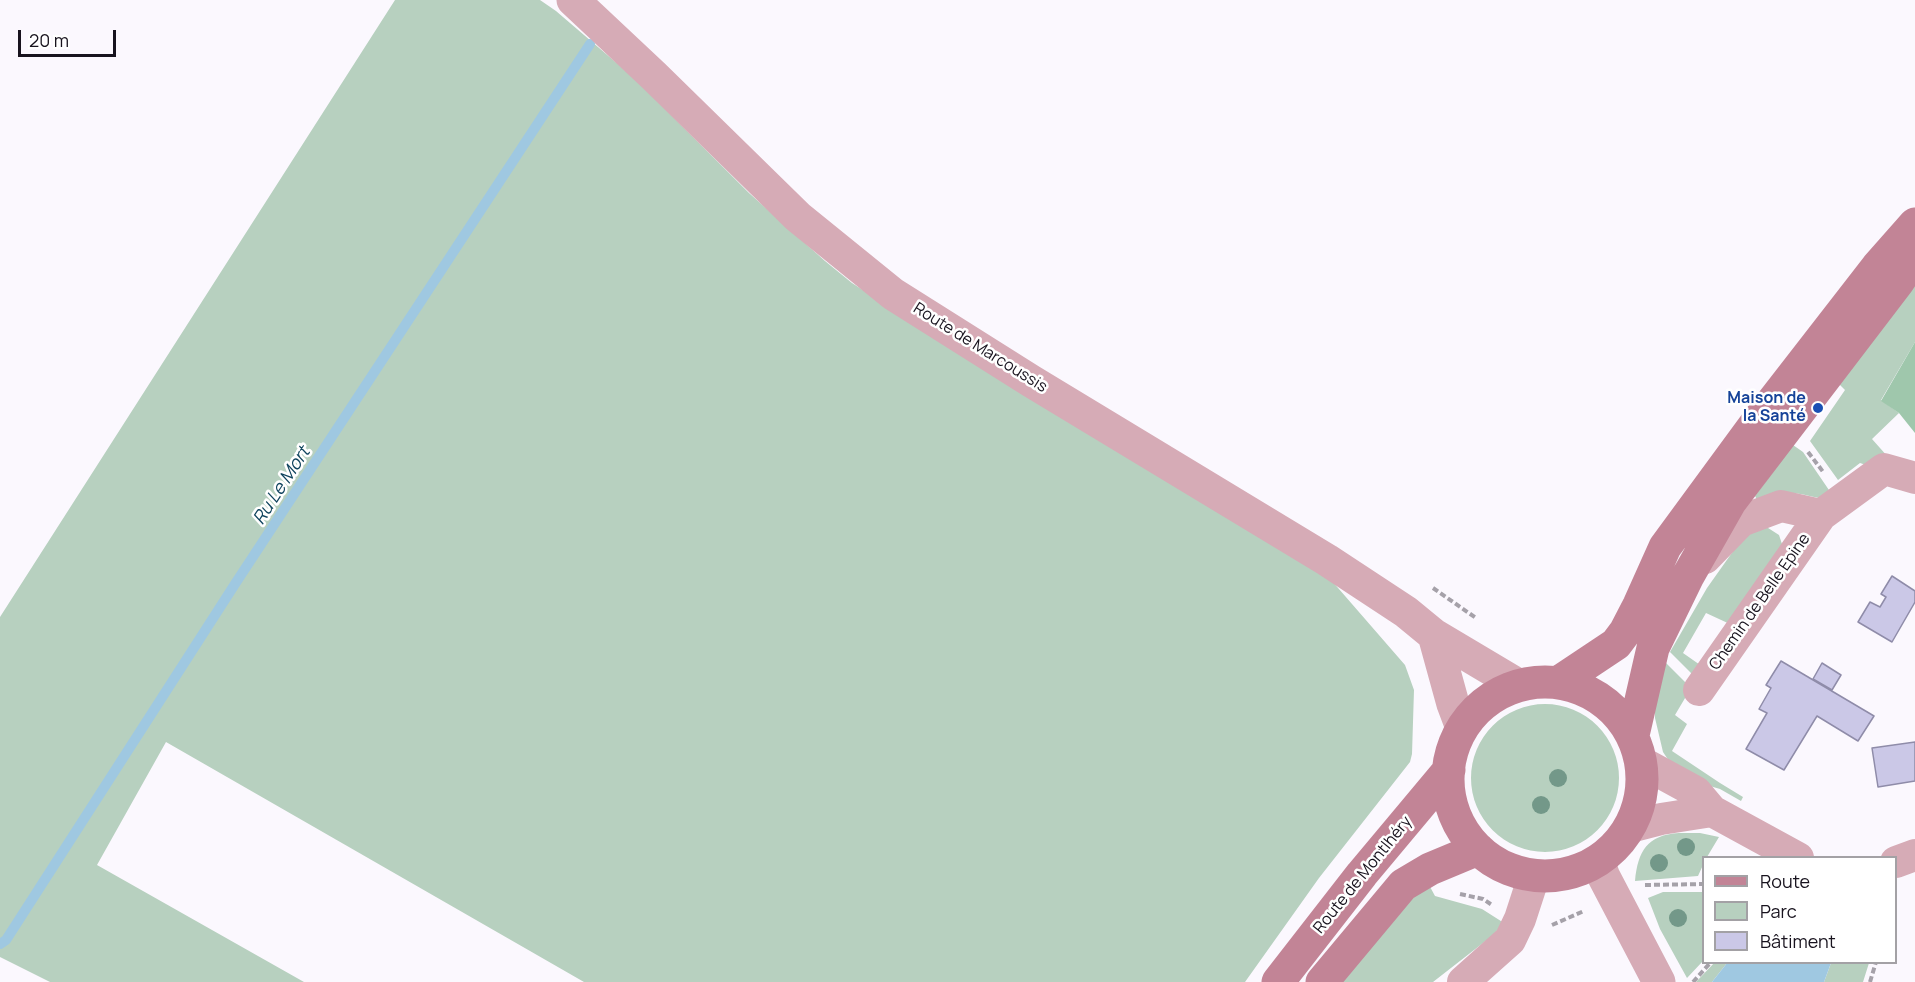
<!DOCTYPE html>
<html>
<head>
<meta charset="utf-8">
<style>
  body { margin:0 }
  #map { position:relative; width:1915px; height:982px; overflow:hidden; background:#fbf8fe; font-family:Manrope,sans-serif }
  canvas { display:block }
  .legend { position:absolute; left:1702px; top:856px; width:195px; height:108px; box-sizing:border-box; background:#fff; border:2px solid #a3a1a5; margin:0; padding:8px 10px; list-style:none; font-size:18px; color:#18131e }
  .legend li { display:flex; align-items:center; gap:12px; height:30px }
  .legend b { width:30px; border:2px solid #a3a1a5 }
  .scale { position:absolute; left:18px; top:30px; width:98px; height:27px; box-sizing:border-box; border:3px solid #18131e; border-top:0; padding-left:8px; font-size:18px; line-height:21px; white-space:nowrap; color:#18131e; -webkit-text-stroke:4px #fff; paint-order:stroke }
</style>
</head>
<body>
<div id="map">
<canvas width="1915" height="982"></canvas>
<ul class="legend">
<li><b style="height:8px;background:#c28496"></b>Route</li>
<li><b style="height:16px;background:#b7d0bf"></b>Parc</li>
<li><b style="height:16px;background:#cbc8e7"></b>Bâtiment</li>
</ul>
<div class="scale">20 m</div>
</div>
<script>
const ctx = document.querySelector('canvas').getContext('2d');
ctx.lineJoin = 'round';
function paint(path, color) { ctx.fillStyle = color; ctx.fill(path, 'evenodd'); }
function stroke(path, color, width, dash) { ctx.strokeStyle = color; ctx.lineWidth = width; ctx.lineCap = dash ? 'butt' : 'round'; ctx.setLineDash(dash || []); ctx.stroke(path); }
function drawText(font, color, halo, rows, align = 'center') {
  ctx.font = font + ' Manrope,sans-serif'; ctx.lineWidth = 5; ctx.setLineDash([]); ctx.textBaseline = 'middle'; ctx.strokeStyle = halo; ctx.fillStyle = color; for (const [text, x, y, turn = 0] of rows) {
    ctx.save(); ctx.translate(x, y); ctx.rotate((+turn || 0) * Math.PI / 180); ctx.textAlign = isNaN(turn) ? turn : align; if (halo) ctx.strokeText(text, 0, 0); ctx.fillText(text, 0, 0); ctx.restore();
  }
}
paint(new Path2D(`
  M395,0H540L556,11L633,77L749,193L825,261L852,283L1004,381L1332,581L1405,665L1414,690L1412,754L1410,762L1319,878L1245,982H584L166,742L97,865L304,982H50L0,957V617Z
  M1915,273V342L1881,400L1899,413L1872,439L1888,457L1872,467L1860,463L1838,480L1810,441L1845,390L1837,382Z
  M1793,445L1803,452L1831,493L1823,499C1795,493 1784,488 1759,503L1755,496Z
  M1765,526L1779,535L1782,544L1781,554L1732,625L1706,613L1683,653L1703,667L1696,678L1670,652L1707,588L1746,533Z
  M1665,662L1691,688L1675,715L1687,724L1672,751L1720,783L1743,797L1741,801L1720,789L1703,784L1671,764L1663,752L1655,718V701Z
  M1471 778a74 74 0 1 1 148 0a74 74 0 1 1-148 0Z
  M1679,833H1700L1719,837L1707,857L1704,858L1703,865L1698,876L1635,881C1638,851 1647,835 1679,833Z
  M1428,883L1435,896L1482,909L1504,923L1492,936L1433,982H1342L1382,929Z
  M1663,892H1703V961L1687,978L1660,929L1648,898Z
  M1715,962L1727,963L1712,982H1696Z
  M1831,963H1869L1863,982H1824Z`), '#b7d0bf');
paint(new Path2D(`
  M1915,342V433L1899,413L1881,401Z`), '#9fc7ac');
paint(new Path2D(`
  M1727,963V962L1831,963L1824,982H1712Z`), '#9fc8e1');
stroke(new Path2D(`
  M0,944L6,940L235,584L590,44`), '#9fc8e1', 10);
const building = new Path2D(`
  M1892,576L1915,591V602L1892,642L1858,622L1870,602L1880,607L1886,597L1881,594Z
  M1781,661L1874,716L1858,741L1817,716L1784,770L1746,749L1767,713L1759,709L1771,688L1766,685Z
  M1822,663L1841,675L1832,690L1813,679Z
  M1915,742V781L1878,787L1872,748Z`);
paint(building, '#cbc8e7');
stroke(building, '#8f8ca9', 1.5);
stroke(new Path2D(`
  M1808,452L1824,473
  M1433,588L1476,618
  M1645,885L1704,884
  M1460,894L1483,899L1492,905
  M1552,925L1584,911
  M1693,982L1711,962
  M1870,982L1876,962`), '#a5a1a9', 4, [6, 3]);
stroke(new Path2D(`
  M1705,558L1741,521L1781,506L1821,515
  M1699,690L1821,515L1884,469L1915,478
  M1641,762L1696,792L1712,811L1798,858
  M1630,827L1661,819L1712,811
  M1896,862L1915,855
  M1463,982L1510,940L1520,919L1534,876`), '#d6abb6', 32);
stroke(new Path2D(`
  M573,0L654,76L798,217L893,294L1031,381L1327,560L1406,612L1434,635L1518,685
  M1434,635L1453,704L1462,728
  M1598,861L1604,877L1659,982`), '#d6abb6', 33);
stroke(new Path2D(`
  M1559,682L1616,644L1625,632L1639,605L1665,547L1759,419L1877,267L1915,224
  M1448 779a97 97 0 1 1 194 0a97 97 0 1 1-194 0Z
  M1633,735L1653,648L1688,576L1730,502L1898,282L1915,256
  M1278,982L1362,874L1449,770
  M1322,982L1403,885L1430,869L1478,849`), '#c28496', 33);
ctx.fillStyle = '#739889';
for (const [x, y] of [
  [1558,778],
  [1541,805],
  [1686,847],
  [1659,863],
  [1678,918]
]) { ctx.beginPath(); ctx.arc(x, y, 9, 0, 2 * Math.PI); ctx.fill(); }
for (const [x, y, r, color] of [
  [1818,408,6,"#1a4fb4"]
]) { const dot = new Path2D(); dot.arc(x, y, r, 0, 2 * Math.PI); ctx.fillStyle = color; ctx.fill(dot); stroke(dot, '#fff', 2); }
drawText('16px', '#18131e', '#fff', [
  ["Route de Marcoussis",980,348,32],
  ["Chemin de Belle Epine",1760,602,-55],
  ["Route de Montlhéry",1363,875,-51]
]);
drawText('bold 16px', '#164399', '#fff', [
  ["Maison de",1806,399],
  ["la Santé",1806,417]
], 'right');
drawText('italic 18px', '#10445e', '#fff', [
  ["Ru Le Mort",282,486,-57]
]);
</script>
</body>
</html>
